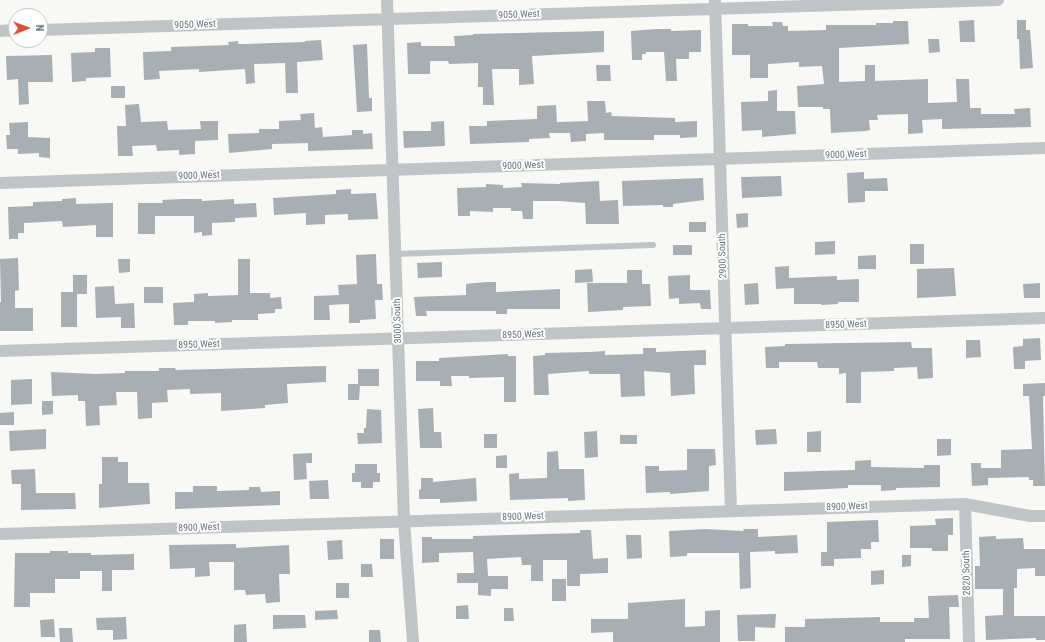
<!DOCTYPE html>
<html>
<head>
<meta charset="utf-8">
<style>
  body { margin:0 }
  #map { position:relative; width:1045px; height:642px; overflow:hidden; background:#f8f8f5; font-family:"Roboto Condensed",sans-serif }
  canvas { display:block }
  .north { position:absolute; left:8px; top:8px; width:40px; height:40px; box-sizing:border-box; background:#fff; border:1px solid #c1c8cb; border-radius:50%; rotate:89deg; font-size:11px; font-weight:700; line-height:16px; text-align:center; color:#65757e }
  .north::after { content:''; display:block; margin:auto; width:14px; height:18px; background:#d85335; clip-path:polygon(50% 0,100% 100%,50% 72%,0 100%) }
</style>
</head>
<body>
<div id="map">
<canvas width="1045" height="642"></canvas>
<div class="north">N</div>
</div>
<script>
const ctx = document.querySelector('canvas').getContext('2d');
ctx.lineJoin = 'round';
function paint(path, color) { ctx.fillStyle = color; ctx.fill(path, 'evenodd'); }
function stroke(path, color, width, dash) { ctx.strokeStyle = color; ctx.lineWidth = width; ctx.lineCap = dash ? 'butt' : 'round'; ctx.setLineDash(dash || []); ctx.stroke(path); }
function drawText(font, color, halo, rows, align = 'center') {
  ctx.font = font + ' "Roboto Condensed",sans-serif'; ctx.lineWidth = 4; ctx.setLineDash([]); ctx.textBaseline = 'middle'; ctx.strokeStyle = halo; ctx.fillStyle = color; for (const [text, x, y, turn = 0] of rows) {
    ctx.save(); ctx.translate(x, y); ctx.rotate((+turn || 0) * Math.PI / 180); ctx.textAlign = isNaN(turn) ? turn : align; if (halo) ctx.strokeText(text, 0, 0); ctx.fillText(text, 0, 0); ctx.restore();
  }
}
paint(new Path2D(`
  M974,20L975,42H960L959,21Z
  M1017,20H1026V30H1030L1033,68L1020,69L1019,39H1017Z
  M893,21H908L909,44L839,48V82L865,81V65H875V81L928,79V103L957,102L956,79H969L970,108H981V114H1015L1014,109L1030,108L1031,127L942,129V119L922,120L923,133L908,134V114L877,115L878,120H869L870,130L866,131L831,133L830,109H823V107H798L797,86L824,84L822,66L799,67V62L768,64V78H750V55H732V24H748V26H773L772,22H782L783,26H788V31L826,30V25H876V23H893Z
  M656,29H671V31L701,30V52H689V59H676L677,81H666L664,52H646V54H642V60H632L631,31Z
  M604,31V52L532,56L534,84L519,85V69H492L494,105H483V87H478V63L449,64L448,61H430V74H408L407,43L421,42V46H455L454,36L473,35V34Z
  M928,39H939L940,52L929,53Z
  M321,40L323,60L297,62L298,93H286L285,63L254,64L255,83L246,84L245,69L199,72V69L159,71L160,79L144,80L143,52L171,51V47L229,45L228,42L238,41V44H243L305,42V41Z
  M367,44L369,98H372V111L357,112L353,45Z
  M95,48H110L111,77L86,78V81L72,82L71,53L95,52Z
  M52,55L53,82H28L29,104L19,105L18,79L7,80L6,56Z
  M596,65H610L611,81H597Z
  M111,86H125V98H111Z
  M777,90V111H795L796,134L762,137V130L742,131L741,102L768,101V91Z
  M587,101H605L606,113L611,112L612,116L675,118V122L697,121V137L680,138V135H654V140H604V133L586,134V141L571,142L570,133H549L550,138L529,139V142L470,144L469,126H487V121L537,119V106L556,105L557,122L588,121Z
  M139,104L141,122L167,121L168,130L201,129L200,121H218V140L195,141V154L179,155V150L157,151L156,145L132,146L133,156H118L117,126H126L125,105Z
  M314,113L315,128L322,127L323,137L352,135V130H363V134L372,133L373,149L308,151V143L272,144V149L229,153L228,134L259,133V129H279V121L301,120L300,114Z
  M444,121L445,146L404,148L403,131H431V122Z
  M28,122V137L50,138V158L39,157V153L18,154V149H7L6,135H10L9,123Z
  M864,172V179L887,178L888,191H865V202L848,203L847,173Z
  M781,176L782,196L742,198L741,177Z
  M703,178L704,200L673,204V207H663V205L623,206L622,181Z
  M599,181L600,201L618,200L619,224H586L585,203L560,201H533V219H523L522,211H511V208H493V212L470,211V216H458L457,188L486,187V184L503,185V188L522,187L521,183L560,184V183Z
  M351,189V194L376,193L378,219L348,220V214L325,215V224L306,225V213L274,215L273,198L336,194V190Z
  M76,198V204L113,203V237H96V225L63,227L62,221L24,223V233H18V239H9L8,207L33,206V202L62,201V199Z
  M182,199H202V201L234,199V204L256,203L257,217L235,218V222L212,223V235L202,236V232L194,233V216H155V234H138V203H163L162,200Z
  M748,213V227L737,228L736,214Z
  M689,222H706V232H689Z
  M835,241V254L815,255V242Z
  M910,244H924V264H910Z
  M673,245H692V255H673Z
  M376,254L377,284H382L383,300H375L376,319L360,320V323H349V304L329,305L330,320H314V296L339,295L338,285L357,284L356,255Z
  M876,255V269H858V256Z
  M18,258L19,290L15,291V308H33V331H0V302H1L0,259Z
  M118,259H130V272L119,273Z
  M238,259H250V293H270V298L281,297L282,309H275V313L258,314V320H232V322L215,323V321H188V325H174L173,303L194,302V294L208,293V296L238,295Z
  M442,262V277L418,278L417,263Z
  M789,266V278L837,276V280L859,279V302H838V304L821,305V304H794V288L776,289L775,267Z
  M954,268L956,296L917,298V269Z
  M592,269L593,282L575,283V270Z
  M627,270H642V284H650L651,306L623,307V310L588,312L587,283H627Z
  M73,275H87V294H77V327H61V292H73Z
  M690,275V290H710L711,309H701L700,303L679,304V298L669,299L668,276Z
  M486,282H496V292L560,289V309H507V314H496V311H426L427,316H416L414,297L466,295V284Z
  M758,283L759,304L745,305L744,284Z
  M1040,283V298H1024L1023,284Z
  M114,286L115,304L134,303L135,328H121V317L96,318L95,287Z
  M144,287H163V303H144Z
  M1040,338L1041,360L1025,361V369H1014L1013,347L1023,346V339Z
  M966,340H980L981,357L966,358Z
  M911,342L912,348H932L933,378L918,379L917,367L894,368V371L861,372V403H846V373L839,374V368H818L817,362H779V368H766L765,347L785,346V344Z
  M643,348H656V352L706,350V365H694L695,394L671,396L670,373L644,371L645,396L621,397L620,374H589V371L548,374L549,395H534L533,356L545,355V353L589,352L605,351V355L643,354Z
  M508,354V356H516V402H504V377L469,378V376H451L452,386H440V381H416V361H439V358Z
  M326,366V382L287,384L288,403L265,405V408L221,411V393L190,394V389L167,390L168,402L152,403V418L138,419L137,392H116L117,405L99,406L100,425L86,426L85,401H78V395L52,396L51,372L95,374L125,373V371H159V368H175L176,370Z
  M358,369H379V386H360L359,400H348V384H358Z
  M32,379V404L11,405V380Z
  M1045,383V396H1043L1045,486H1033V480H1029V477L988,478V485L972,486L971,463H981V468H1001V450L1032,449L1029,396H1023V384Z
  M42,401H53V414L42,415Z
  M433,408L434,432H441L442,448H420L418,409Z
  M367,409L381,410L382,443L358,444L357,433H364V428H366Z
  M14,412V425H0V413Z
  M46,429V449L10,451L9,431Z
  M776,429L777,444L756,445L755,430Z
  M597,431L598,457L585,458L584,432Z
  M821,431V452H807V432Z
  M484,434H497V448H484Z
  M620,435H637V444H620Z
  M937,439H951V455L937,456Z
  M687,449H715L716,465L709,466V491L670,494V492L646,493L645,466H659V471L687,470Z
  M558,451L559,469H584L585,500L568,501V498L510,500L509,474L519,473V479L547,478V452Z
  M312,453V463H306L307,479L294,480L293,454Z
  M507,455V468H496V456Z
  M102,457H118V462H128V483H149L150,504L99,508V484H102Z
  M871,460V467L924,468V465H940V487L896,488V490L881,491V485H848V488L784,491V472L855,470V461Z
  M355,464H377V473H380V482H373V488H361V482H352V473H355Z
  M35,469L36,493H75L76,509L21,510V484H12L11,470Z
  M421,478H433V482L476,478L477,501L440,503V499H419V490L421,489Z
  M328,480L329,499H310L309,481Z
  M193,486H217V491L249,490V487H260L261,492L280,491V505L175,509V492H193Z
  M953,518V535H948V551H932V548H910V526L936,525L935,519Z
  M878,520L879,542H871V549H861V558L834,559V566H821V552H827V522Z
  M705,529L744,531L743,529H758V537L797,535L798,553L775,554V551L750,552L751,588L740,589L739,553H687V556L670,557L669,531Z
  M580,530H591L593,559L608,558V573L580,574V586H567V560H543V581H531V565H522L521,557L487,559L488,576H508V589H491V596L478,595V583H457V573H474L473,552L439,553V562L422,563V537H432V539H473V536L580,533Z
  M626,535H641L642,558L627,559Z
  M996,536V539L1023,538L1024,549H1045V576H1035V568L1017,569V588H1014V616H1045V640H1036V638L986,640L985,616L1003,615V589H975V566H980L979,537Z
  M380,539H394V559H380Z
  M342,540L343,559L328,560L327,541Z
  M236,544V548L289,545L290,574H279L280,602L266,603L265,594L246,595L245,590H234V562H209L210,576L195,577V568L170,569L169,545Z
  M50,551H68V553H91V555L134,554V570H112V591H102V571H80V579H55V593H30V607H14L15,553H50Z
  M902,555H911V566L902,567Z
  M361,564H372L373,577H361Z
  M884,570V584L871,585V571Z
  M552,579H566V601H552Z
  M336,583H349V598H336Z
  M958,595L959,607H949L950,639H905V642H785V627H805V619L880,617V622H914V618H929L928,596Z
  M685,599V627L705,626V611L720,610V642H613V632L591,633V619H628V603Z
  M468,605L469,619H456V606Z
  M504,608H513L514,621H504Z
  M337,610L338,619L315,620V611Z
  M776,614L775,628L755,627V641H738L737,615Z
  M273,615H305L306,628L273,629Z
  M126,617L127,639L113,640V630H97L96,618Z
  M54,619L55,637H41L40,620Z
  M246,624L247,642H234V625Z
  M59,628H72L73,642H60Z
  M369,630H380L381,642H369Z`), '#a7afb4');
stroke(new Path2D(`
  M396,254L653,245`), '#bfc4c7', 6);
stroke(new Path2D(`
  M387,0L404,521L413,642
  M715,0L731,511
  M40,30L998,0
  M0,31L16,30
  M0,183L1045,148
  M0,351L1045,318
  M965,504L969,642
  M0,534L965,504L1030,516H1045`), '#bfc4c7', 12);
drawText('10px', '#65757e', '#fff', [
  ["9050 West",519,15,-2],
  ["9050 West",195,25,-2],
  ["9000 West",846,155,-2],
  ["9000 West",523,166,-2],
  ["9000 West",199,176,-2],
  ["2900 South",723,256,-92],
  ["3000 South",398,321,-92],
  ["8950 West",846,325,-2],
  ["8950 West",523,335,-2],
  ["8950 West",199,345,-2],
  ["8900 West",847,507,-2],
  ["8900 West",523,517,-2],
  ["8900 West",199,528,-2],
  ["2820 South",967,573,-91]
]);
</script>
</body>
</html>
